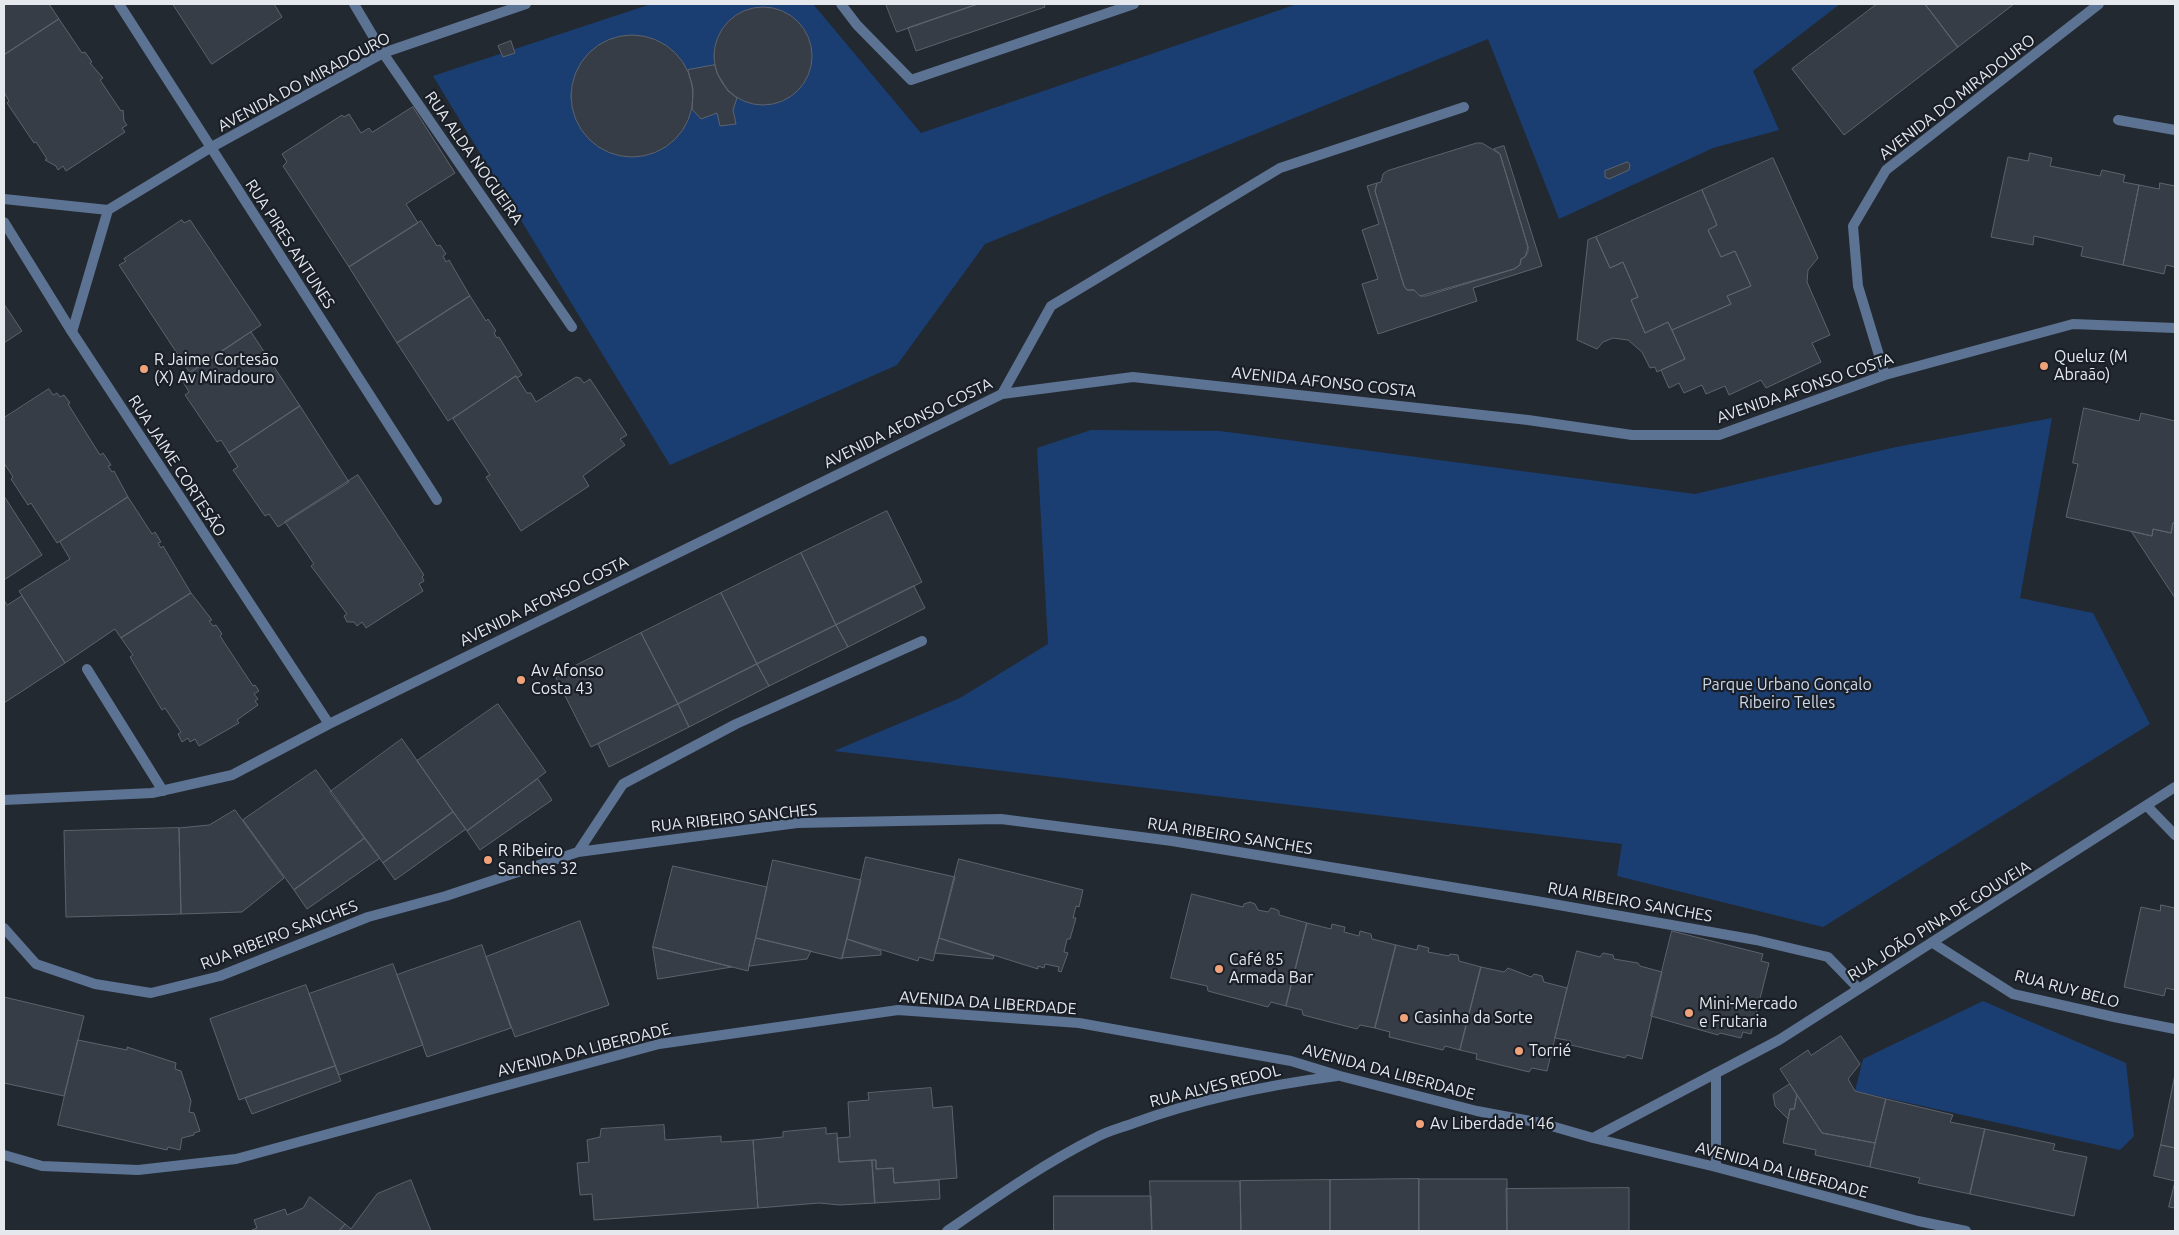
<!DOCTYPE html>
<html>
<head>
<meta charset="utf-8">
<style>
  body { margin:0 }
  #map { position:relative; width:2179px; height:1235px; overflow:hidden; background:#232931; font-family:Ubuntu,sans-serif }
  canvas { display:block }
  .frame { position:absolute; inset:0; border:5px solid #e5e9ee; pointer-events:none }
</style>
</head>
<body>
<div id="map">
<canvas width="2179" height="1235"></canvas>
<div class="frame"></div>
</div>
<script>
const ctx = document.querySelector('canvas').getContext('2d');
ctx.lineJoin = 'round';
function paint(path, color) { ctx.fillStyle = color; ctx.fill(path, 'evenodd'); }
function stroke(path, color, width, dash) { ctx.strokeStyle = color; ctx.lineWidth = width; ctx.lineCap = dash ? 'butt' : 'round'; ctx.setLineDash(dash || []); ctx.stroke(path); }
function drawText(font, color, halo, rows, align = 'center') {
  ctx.font = font + ' Ubuntu,sans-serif'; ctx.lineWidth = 4.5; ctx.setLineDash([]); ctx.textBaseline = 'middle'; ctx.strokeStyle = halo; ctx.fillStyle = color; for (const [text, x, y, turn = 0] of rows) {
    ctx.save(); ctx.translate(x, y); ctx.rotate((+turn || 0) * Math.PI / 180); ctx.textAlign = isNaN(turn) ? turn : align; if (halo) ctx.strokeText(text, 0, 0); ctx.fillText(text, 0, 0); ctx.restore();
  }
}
paint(new Path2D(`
  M651,4H813L921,133L1297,4H1840L1753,71L1779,130L1713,148L1559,219L1488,39L985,244L897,365L670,465L433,76Z
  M2052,418L2020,598L2093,613L2150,724L1823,927L1617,876L1622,844L834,751L960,698L1048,644L1037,448L1091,430L1220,431L1695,494L1896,447Z
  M1983,1001L2126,1063L2134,1136L2120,1150L1855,1091L1863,1059Z`), '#1a3e71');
const building = new Path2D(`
  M4,4H49L59,19L4,55Z
  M173,4H274L282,17L212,64Z
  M886,4H978L897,32Z
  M978,4H1044L1045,7L916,51L908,28Z
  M1877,4H1925L1958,47L1844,135L1792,69Z
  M1925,4H2014L1958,47Z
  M714 56a49 49 0 1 1 98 0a49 49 0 1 1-98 0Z
  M59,19L82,53L85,52L92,62L90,63L103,78L100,80L121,111L123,110L124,121L127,125L122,128L125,132L66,171L63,166L58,170L56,166L45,160L47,159L36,142L34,143L7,103L9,101L4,92V55Z
  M571 96a61 61 0 1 1 122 0a61 61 0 1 1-122 0Z
  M511,41L515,53L503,57L498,46Z
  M715,65L717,73L728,91L737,98L733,110L736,124L720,126L717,113L701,119L692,109L693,89L688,70Z
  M413,107L455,173L406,204L418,223L349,267L283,166L287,162L282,154L342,115L344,117L349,114L361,133L369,128L372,132Z
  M1477,143H1482L1500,154L1528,247V252L1525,257L1521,259L1520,265L1514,269L1420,296L1414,290H1407L1404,286L1375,191L1377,183L1381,182L1383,174L1387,171Z
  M1504,146L1542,266L1473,288L1477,301L1378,334L1362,284L1378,279L1362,230L1379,224L1367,186L1377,183L1375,191L1404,286L1407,290H1414L1420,296H1426L1514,269L1520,265L1521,259L1525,257L1528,247L1500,154L1494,149Z
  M2030,153L2052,158L2050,166L2100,176L2102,170L2125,175L2123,182L2139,185L2123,265L2081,256L2083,247L2034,236L2033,245L1991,237L2008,157L2028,161Z
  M1773,158L1818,258L1808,270L1807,282L1830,335L1812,343L1821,362L1766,388L1761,380L1729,395L1725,386L1706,394L1702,385L1684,393L1679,383L1669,388L1661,370L1685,359L1672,330L1731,304L1727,296L1751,286L1735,251L1721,257L1708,230L1717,225L1702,190Z
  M1628,162L1630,165L1629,170L1609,179L1605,177V171Z
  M2160,183L2175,186V267L2166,265L2164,274L2123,265L2139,185L2159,189Z
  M1702,190L1717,225L1708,230L1721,257L1735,251L1751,286L1727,296L1731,304L1672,330L1668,322L1645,333L1631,300L1638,297L1623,262L1610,268L1596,237Z
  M182,220L184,223L190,220L261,325L190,373L119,265L126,261L124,259Z
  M421,221L437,246L440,245L446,254L443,256L446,262L449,260L470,296L397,343L349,267Z
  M1596,237L1610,268L1623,262L1638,297L1631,300L1645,333L1668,322L1685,359L1657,372L1655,367L1650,368L1642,352L1628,340L1613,338L1603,342L1597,349L1577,340L1588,240Z
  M470,296L486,321L488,319L496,331L494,333L497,338L499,337L522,375L517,378L516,376L448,421L397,343Z
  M4,304L22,331L4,343Z
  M251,332L300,406L229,453L221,440L217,442L185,395L189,392L181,378Z
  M516,376L527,393H531L536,402L576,377L580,378L584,383L590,379L627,435L620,439L625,445L583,476L589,486L521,531L486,477L490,475L453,419Z
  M49,389L53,395L57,393L60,397L64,395L70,403L68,404L100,455L103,453L111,465L108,466L112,472L114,471L128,497L57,543L31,503L28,505L11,479L13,477L4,463V418Z
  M300,406L349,482L278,527L269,514L265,516L233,470L238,467L229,453Z
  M2084,408L2139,421L2141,413L2175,421V523H2173L2171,533L2153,529L2152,536L2066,517L2078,464L2073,463Z
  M358,475L424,575L422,577L424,581L419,584L423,591L366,628L362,622L357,626L354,622H347L344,616L347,614L311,566L314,564L285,522Z
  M4,496L42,555L4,580Z
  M128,497L152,534L155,532L161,542L158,543L161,548L163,546L191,593L121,638L115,629L65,663L19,591L70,559L60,542Z
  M887,511L922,582L836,625L801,553Z
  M2173,523H2175V598L2131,531L2152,536L2153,529L2171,533Z
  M801,553L836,625L757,664L721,593Z
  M914,586L925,608L848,647L836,625Z
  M191,593L212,620L209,621L213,626L216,625L222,634L220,636L253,686L255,685L259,691L254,694L258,699L255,701L258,705L237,720L239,723L199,746L195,739L190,742L188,738L182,742L178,734L181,732L165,708L162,710L130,657L133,655L121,638Z
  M721,593L757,664L678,704L641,633Z
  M22,596L65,663L4,703V600L7,605Z
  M836,625L848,647L769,686L757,664Z
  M641,633L678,704L591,747L555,676Z
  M757,664L769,686L689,727L678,704Z
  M498,704L546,772L467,831L417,761Z
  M678,704L689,727L609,767L598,744Z
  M402,739L453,812L383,863L330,792Z
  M316,770L365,838L294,890L243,820Z
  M538,779L552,800L480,850L467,831Z
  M235,810L284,878L242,912L181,914L179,828L209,825Z
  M453,812L466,829L395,880L383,863Z
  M179,828L181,914L66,917L64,831Z
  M365,838L380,858L307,909L294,890Z
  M866,857L955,877L933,961L919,957L918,961L847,939Z
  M959,859L1083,890L1079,907L1076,906L1073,918H1076L1070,939H1067L1064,952L1068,953L1061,972L1058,971L1059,967L1045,964L1044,968L1038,966V969L939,938Z
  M773,860L861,880L842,959L756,938Z
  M673,866L767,887L748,971L653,947Z
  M1192,894L1243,907L1244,904L1250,902L1255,904L1258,910L1268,912L1271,908L1275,909L1279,911V915L1307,923L1286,1006L1271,1002L1268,1007L1208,991L1207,986L1171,978Z
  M2161,905L2175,908V990L2166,988L2164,996L2124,987L2141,907L2160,911Z
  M580,921L609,1005L515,1037L486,957Z
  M1307,923L1331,929L1332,924L1345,927L1344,932L1359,936L1360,931L1371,934L1372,939L1396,945L1375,1028L1360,1025L1357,1029L1303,1015L1302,1010L1286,1006Z
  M1672,931L1763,954L1761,961L1769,963L1751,1034L1743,1032L1741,1038L1720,1033L1718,1035L1651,1016Z
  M756,938L811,951L807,959L749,966Z
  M939,938L994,956L993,959L935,953Z
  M847,939L881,951V955L842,958Z
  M482,945L511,1028L427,1057L397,975Z
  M1396,945L1417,950L1418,945L1429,948L1428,952L1449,956L1450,954L1458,955L1459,961L1481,967L1460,1050L1445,1046L1443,1050L1389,1037L1390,1032L1375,1028Z
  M653,947L732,967L658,979Z
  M1577,951L1600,957L1603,953L1613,955L1614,959L1638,963L1640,966L1662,972L1642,1059L1627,1055L1625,1058L1571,1045V1041L1555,1038Z
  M393,964L423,1045L339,1075L309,994Z
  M1481,967L1504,972L1508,968L1531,977L1534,974L1542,976L1544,982L1567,988L1547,1071L1532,1068L1529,1072L1476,1059L1477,1054L1460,1050Z
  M306,985L335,1066L239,1100L210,1019Z
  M4,997L84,1016L64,1096L4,1083Z
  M1841,1036L1860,1064L1848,1079L1855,1091L1886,1099L1875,1143L1822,1133L1780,1069L1808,1050L1811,1055Z
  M78,1040L127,1050V1047L176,1063L175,1069L181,1071L191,1101L189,1112L194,1113L200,1131L194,1133V1135L182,1138L180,1150L168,1147L167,1150L58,1125Z
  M335,1066L341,1081L252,1114L245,1098Z
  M2175,1075V1148L2161,1145Z
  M1790,1084L1797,1095L1794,1109H1790L1788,1119L1775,1106L1773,1095Z
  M931,1088L933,1108L952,1106L957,1178L894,1183L893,1168L876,1169V1160L839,1162L837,1138L850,1137L848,1102L869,1100L868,1093Z
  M1797,1095L1822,1133L1875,1143L1870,1167L1815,1155L1816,1150L1783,1143L1790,1109H1794Z
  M1886,1099L1953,1115L1950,1122L1985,1129L1970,1194L1918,1183L1920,1178L1870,1167Z
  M664,1125L665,1140L721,1136V1142L753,1140L758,1208L594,1220L592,1194L580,1195L577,1163L589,1162L587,1140L600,1137L601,1129Z
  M826,1128V1134L837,1133L839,1162L872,1160L875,1203L840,1205L819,1203L758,1208L753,1140L783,1137V1132Z
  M1985,1129L2055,1144L2053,1150L2087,1157L2074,1216L1970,1194Z
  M2161,1145L2175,1148V1181L2154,1176Z
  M872,1160H876V1169L893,1168L894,1183L939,1180L940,1199L875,1203Z
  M1419,1179H1507V1231H1419Z
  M1419,1179V1231H1330V1180Z
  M411,1180L431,1231H339L345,1224L351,1229L377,1194Z
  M1330,1180V1231H1241L1240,1181Z
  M1150,1181H1240L1241,1231H1152Z
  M2175,1182V1208L2169,1207Z
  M1629,1188V1231H1507L1506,1189Z
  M1054,1196H1151L1152,1231H1054Z
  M310,1197L345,1224L339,1231H250L257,1228L254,1220L285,1209L287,1215L303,1208Z`);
paint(building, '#373d46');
stroke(building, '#5d636d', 1);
stroke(new Path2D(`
  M841,4L857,25L911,80L1134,4
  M1002,394L1051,306L1280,168L1464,107
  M87,669L163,791`), '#5d7393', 10);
stroke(new Path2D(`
  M119,4L437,500
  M354,4L383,53L572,327
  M2118,120L2175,130
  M4,199L108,210L210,148L383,53L526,4
  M4,222L72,332L329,724
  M72,332L108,210
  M1885,375L1858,286L1853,226L1886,170L2099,4
  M4,800L152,793L232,775L329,724L1002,394L1133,377L1528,420L1632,435H1719L1885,375L2073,324L2175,328
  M2147,806L2175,835
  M578,852L623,784L736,724L922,641
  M4,928L36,964L95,984L151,993L220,976L368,917L446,896L578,852L797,823L1001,819L1172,841L1536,901L1756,940L1828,957L1859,989
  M1933,943L2013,994L2114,1017L2175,1029
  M1593,1138L1779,1040L2175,787
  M4,1155L42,1166L138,1170L236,1159L659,1044L898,1010L1079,1023L1291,1061L1340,1076L1477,1111L1541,1123L1593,1138L1716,1167L1918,1221L1966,1231
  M1716,1167V1073
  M947,1231C995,1198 1043,1164 1095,1138C1107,1131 1121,1128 1134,1123C1199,1099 1268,1085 1337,1076`), '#5d7393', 10);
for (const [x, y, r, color] of [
  [2044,366,5,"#f0a27a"],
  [144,369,5,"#f0a27a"],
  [521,680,5,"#f0a27a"],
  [488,860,5,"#f0a27a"],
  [1219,969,5,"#f0a27a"],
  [1689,1013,5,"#f0a27a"],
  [1404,1018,5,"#f0a27a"],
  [1519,1051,5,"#f0a27a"],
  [1420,1124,5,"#f0a27a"]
]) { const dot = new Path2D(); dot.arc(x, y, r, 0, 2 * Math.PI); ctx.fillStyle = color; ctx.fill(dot); stroke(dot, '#1a1f27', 2); }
drawText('16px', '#e5e9ee', '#1a1f27', [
  ["AVENIDA DO MIRADOURO",304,82,-28],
  ["AVENIDA DO MIRADOURO",1957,97,-38],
  ["RUA ALDA NOGUEIRA",474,158,55],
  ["RUA PIRES ANTUNES",290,244,57],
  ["AVENIDA AFONSO COSTA",1324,382,6],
  ["AVENIDA AFONSO COSTA",1805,388,-19],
  ["AVENIDA AFONSO COSTA",908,423,-26],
  ["RUA JAIME CORTESÃO",177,466,57],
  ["AVENIDA AFONSO COSTA",544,601,-26],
  ["RUA RIBEIRO SANCHES",734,818,-6],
  ["RUA RIBEIRO SANCHES",1230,836,9],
  ["RUA RIBEIRO SANCHES",1630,902,10],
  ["RUA JOÃO PINA DE GOUVEIA",1939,921,-32],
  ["RUA RIBEIRO SANCHES",279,935,-21],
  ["RUA RUY BELO",2067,989,15],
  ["AVENIDA DA LIBERDADE",988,1003,4],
  ["AVENIDA DA LIBERDADE",584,1050,-14],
  ["AVENIDA DA LIBERDADE",1389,1072,15],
  ["RUA ALVES REDOL",1215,1086,-14],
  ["AVENIDA DA LIBERDADE",1782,1170,15]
]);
drawText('16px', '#e5e9ee', '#1a1f27', [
  ["Queluz (M",2054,357],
  ["Abraão)",2054,375],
  ["R Jaime Cortesão",154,360],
  ["(X) Av Miradouro",154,378],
  ["Av Afonso",531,671],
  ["Costa 43",531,689],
  ["R Ribeiro",498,851],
  ["Sanches 32",498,869],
  ["Café 85",1229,960],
  ["Armada Bar",1229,978],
  ["Mini-Mercado",1699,1004],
  ["e Frutaria",1699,1022],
  ["Casinha da Sorte",1414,1018],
  ["Torrié",1529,1051],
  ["Av Liberdade 146",1430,1124]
], 'left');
drawText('16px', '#cbd9ec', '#1a1f27', [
  ["Parque Urbano Gonçalo",1787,685],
  ["Ribeiro Telles",1787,703]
]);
</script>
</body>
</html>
